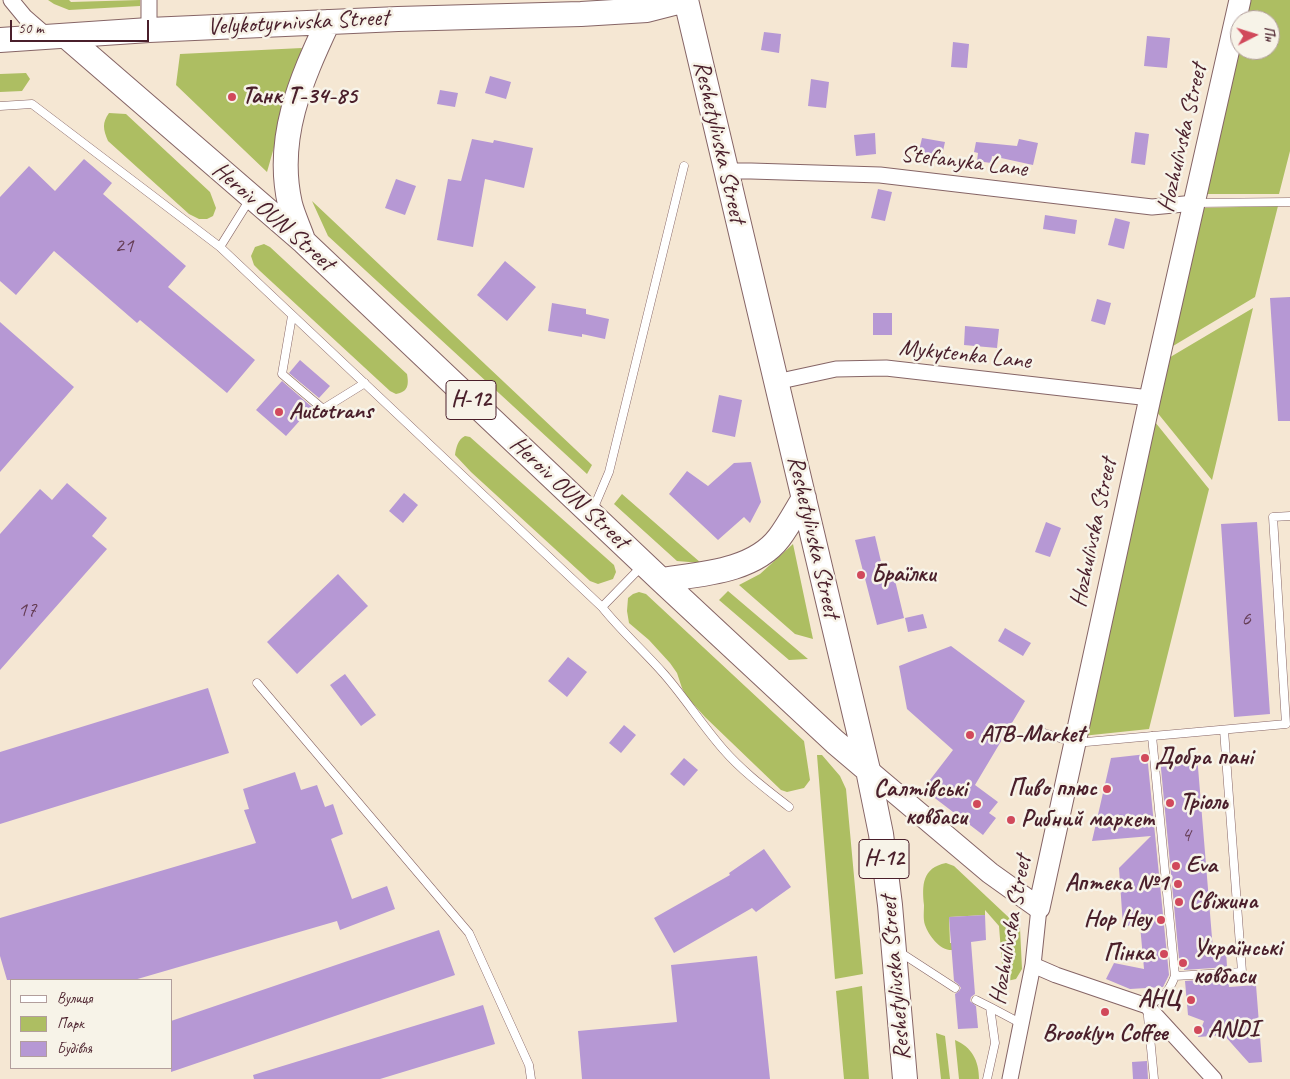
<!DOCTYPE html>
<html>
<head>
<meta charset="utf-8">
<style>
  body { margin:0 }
  #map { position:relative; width:1290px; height:1079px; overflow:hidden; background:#f5e7d3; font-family:Caveat,sans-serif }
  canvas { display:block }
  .legend { position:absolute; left:10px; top:979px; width:162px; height:90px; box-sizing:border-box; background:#f7f3e8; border:1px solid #b29e9c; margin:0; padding:6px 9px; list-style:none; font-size:15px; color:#4a1f2b }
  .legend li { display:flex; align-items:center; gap:10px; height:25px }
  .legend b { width:25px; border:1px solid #b29e9c }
  .north { position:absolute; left:1230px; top:10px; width:50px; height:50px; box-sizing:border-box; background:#f7f3e8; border:1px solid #b29e9c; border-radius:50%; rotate:85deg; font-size:14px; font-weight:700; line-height:20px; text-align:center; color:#4a1f2b }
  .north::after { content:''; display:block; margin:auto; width:18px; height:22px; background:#d1495b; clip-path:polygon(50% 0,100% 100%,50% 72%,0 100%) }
  .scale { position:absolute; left:10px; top:20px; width:139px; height:22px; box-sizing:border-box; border:2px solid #4a1f2b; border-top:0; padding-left:6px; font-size:15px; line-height:18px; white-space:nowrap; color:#4a1f2b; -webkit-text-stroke:4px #f7f3e8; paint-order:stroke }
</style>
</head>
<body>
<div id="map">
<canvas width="1290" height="1079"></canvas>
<ul class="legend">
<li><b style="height:6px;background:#fff"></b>Вулиця</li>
<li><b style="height:14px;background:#adbe62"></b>Парк</li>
<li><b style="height:14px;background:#b698d4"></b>Будівля</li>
</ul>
<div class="north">Пн</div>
<div class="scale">50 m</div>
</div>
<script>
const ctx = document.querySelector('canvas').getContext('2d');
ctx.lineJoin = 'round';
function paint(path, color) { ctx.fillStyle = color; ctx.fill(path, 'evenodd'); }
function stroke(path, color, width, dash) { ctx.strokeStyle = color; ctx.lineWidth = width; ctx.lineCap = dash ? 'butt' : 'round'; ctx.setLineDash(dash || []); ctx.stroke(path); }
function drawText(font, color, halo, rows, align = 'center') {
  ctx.font = font + ' Caveat,sans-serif'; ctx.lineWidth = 5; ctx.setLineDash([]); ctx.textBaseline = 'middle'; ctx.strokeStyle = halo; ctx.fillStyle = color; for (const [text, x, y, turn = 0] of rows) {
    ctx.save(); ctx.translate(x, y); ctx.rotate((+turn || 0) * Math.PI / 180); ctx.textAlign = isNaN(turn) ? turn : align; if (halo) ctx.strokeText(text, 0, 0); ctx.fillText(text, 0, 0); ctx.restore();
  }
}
paint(new Path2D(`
  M48,0H69L71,2L140,0V6L69,10L54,4Z
  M1248,0H1290V151L1279,194H1205L1240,35V50H1270V20H1243Z
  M302,48L267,172L176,85L180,54Z
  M26,73L30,79L22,91L0,92V74Z
  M109,113L126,114L210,192L216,208L213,216L207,219H199L189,214L108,141C103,129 102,123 109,113Z
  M312,201L592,465L587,474L328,236Z
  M1278,206L1255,297L1168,349L1201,208Z
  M264,244L270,247L407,374C409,385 408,392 396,394L390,391L260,271L254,265L251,256L255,247Z
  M1253,308L1212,480L1156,411L1167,359Z
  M1155,422L1209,489L1149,729L1082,736Z
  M465,436L470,437L614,565L616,572L613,579L598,584L590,581L471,472L455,455C456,448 458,439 465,436Z
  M622,494L701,563L677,561L614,504Z
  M793,544L813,639L795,634L739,585L760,574Z
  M728,591L808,659L789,660L719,600Z
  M639,592L646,594L804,741L810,780L804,788L787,792L781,790L705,717L687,697L682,688L677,673L670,663L649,640L629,623L627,611L628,598L633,594Z
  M817,755H822L840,776L846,789L863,974L835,979Z
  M946,863L954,866L1020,928L1022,969L1016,979L1007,981L1003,977L999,926L985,910V915L949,917L950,943L966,942C963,945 957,949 953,950C940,951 929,936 925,925C923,919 924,912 924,905C922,885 922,868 946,863Z
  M862,986L869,1079H844L836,991Z
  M936,1033L945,1036L950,1079H941Z
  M955,1040C972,1047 979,1061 979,1079H959Z`), '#adbe62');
paint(new Path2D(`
  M764,32L781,34L779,53L761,50Z
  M1147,36L1170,38L1167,68L1144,66Z
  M953,42L969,44L967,68L951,67Z
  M490,76L511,82L506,99L485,93Z
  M811,79L829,82L826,108L808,106Z
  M440,90L458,93L455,107L437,104Z
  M1135,132L1149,134L1145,165L1131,163Z
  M875,133L876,154L856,156L854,135Z
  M922,138L945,142L941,160L918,155Z
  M472,139L493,143L494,140L533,148L524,188L485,179L473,247L437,240L448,179L461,181Z
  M1019,139L1038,143L1033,165L992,156L991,163L977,161L978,153L974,152L976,142L1017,146Z
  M84,159L112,183L103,194L186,266L168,287L255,360L227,393L140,320L137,323L54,251L16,295L0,281V197L29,166L55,191Z
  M396,179L416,186L405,215L385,208Z
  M878,189L892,192L885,221L871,218Z
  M1045,215L1077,220L1075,234L1043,229Z
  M1115,218L1130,222L1124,249L1108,245Z
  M505,261L536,287L507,321L477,295Z
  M1290,297V421H1278L1270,298Z
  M1097,299L1111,303L1105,325L1091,321Z
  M552,303L586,309V314L609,319L605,339L582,334V337L548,331Z
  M873,313H892V335H873Z
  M0,322L74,387L0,472Z
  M965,326L999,329L997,348L964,345Z
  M300,360L330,386L319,398L289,373Z
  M282,381L312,407L286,436L256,410Z
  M719,395L742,400L735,437L712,432Z
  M751,462L761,502L750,523L744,517L718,540L669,494L687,471L708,486L734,463Z
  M67,483L107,518L92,536L107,549L0,670V534L40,489L52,500Z
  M404,493L418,505L403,523L389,511Z
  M1046,522L1061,528L1050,557L1035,552Z
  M1257,522L1270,714L1234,717L1221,524Z
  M875,536L884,574L893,572L904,618L877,625L855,540Z
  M338,574L368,606L297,674L267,642Z
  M923,614L927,628L908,632L905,618Z
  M1005,628L1031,643L1023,656L998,641Z
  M951,646L1025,701L975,785L998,802L989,813L996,818L983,835L923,789L953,750L907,709L899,666Z
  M568,657L587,672L567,697L548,681Z
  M345,674L376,715L361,726L330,685Z
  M208,688L229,753L0,824V752Z
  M624,725L636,735L621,753L609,743Z
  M1147,754L1169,975L1163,987L1130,989L1106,979L1114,963L1144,969L1140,925L1123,926L1119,868L1151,836L1092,841L1111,758Z
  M1197,755L1213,950L1226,949L1227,967L1184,970V965L1180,969L1160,758Z
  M684,758L698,770L684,786L670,774Z
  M295,772L301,790L317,785L325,807L333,804L343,834L331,839L352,899L387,886L395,909L340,930L337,921L134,980H7L0,956V918L256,843L244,810L249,809L243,789Z
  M764,849L791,887L756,912L752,908L674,953L654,918L730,875L729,873Z
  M985,915L986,940L971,942L975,994L971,997L970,1001L976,1006L978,1028L958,1029L955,994L959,991L961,988L958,984L954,981L949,917Z
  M439,930L455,975L171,1072V1021Z
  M757,956L770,1079H582L578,1031L677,1022L671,965Z
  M1228,978L1229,987L1256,985L1262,1062L1249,1063L1224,1035L1198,1037L1204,1021L1188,1015L1185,981Z
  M483,1005L495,1044L380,1079H254L253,1075Z
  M1147,1061L1148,1079H1133L1132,1062Z`), '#b698d4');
const lane = new Path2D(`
  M0,106L32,104L220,247
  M250,199L220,247L602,607L642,566
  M1195,203L1290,202
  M292,316L282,374L323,409L365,383
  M592,512L609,472L684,166
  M602,607C621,631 644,651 664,674C685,698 702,725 723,749C742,771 766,789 789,807
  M257,683L469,933L529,1065L531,1079
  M1032,729L1075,743L1286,724L1273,517L1290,516
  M1152,736L1175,976C1168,994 1163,998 1147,1006L1154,1079
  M898,951L955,988
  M1175,976L1242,972L1224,730
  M976,1000L990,1007L995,1043L987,1079
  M990,1007L1022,1024`);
const street = new Path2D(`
  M11,0L25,17L48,37
  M149,30V0
  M726,171H751L880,175L1152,207L1195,203
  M776,382L836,369L886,368L1150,398
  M1033,965L1056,975L1147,1006L1214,1079
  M1010,1079L1033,965L1039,908`);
const secondary = new Path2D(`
  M868,770L990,873L1039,908L1150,398L1240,0`);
const primary = new Path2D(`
  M67,37L304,242L661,580L835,742L868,770
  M0,40L149,30L398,19L581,14L647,10L686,0L868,770L881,834L890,905L905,1079
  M303,240C299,228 293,216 290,204C275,138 301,80 328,22
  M661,580C700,574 753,572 779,538C788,526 796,511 804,498`);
stroke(lane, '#866566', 9);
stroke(street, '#866566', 17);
stroke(secondary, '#866566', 23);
stroke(primary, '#866566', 26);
stroke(lane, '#fff', 8);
stroke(street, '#fff', 15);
stroke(secondary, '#fff', 21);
stroke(primary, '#fff', 24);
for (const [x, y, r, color] of [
  [232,97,5,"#d1495b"],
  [279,412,5,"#d1495b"],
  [861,575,5,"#d1495b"],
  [970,735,5,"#d1495b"],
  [1145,758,5,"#d1495b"],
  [1107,789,5,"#d1495b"],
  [1170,803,5,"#d1495b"],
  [977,804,5,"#d1495b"],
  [1011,820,5,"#d1495b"],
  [1176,866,5,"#d1495b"],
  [1178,884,5,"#d1495b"],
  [1179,902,5,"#d1495b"],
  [1161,920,5,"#d1495b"],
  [1164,954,5,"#d1495b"],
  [1183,963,5,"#d1495b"],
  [1191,1000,5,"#d1495b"],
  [1105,1012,5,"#d1495b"],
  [1198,1030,5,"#d1495b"]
]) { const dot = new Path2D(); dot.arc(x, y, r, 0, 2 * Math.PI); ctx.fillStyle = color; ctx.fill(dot); stroke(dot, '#f7f3e8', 2); }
drawText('21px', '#653d55', null, [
  ["21",124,246],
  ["17",27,610],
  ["6",1246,619],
  ["4",1186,835]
]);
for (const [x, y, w] of [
  [471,400,50],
  [884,859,50]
]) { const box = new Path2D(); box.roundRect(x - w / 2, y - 19.5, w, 39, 4); ctx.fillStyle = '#f7f3e8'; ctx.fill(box); stroke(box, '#4a1f2b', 1); }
drawText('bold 22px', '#4a1f2b', null, [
  ["Н-12",471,400],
  ["Н-12",884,859]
]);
drawText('24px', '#4a1f2b', '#f7f3e8', [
  ["Velykotyrnivska Street",298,23,-3],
  ["Hozhulivska Street",1183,138,-77],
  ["Reshetylivska Street",719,142,77],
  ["Stefanyka Lane",964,162,7],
  ["Heroiv OUN Street",273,217,41],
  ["Mykytenka Lane",965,355,6],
  ["Heroiv OUN Street",569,493,43],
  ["Hozhulivska Street",1094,533,-78],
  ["Reshetylivska Street",813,537,77],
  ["Hozhulivska Street",1011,930,-80],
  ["Reshetylivska Street",896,978,-95]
]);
drawText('bold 24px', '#4a1f2b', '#f7f3e8', [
  ["Танк Т-34-85",242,97],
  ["Autotrans",289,412],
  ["Браїлки",871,575],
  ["ATB-Market",980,735],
  ["Добра пані",1155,758],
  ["Пиво плюс",1097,789,"right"],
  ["Салтівські",967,790,"right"],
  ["ковбаси",967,818,"right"],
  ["Тріоль",1180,803],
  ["Рибний маркет",1021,820],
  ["Eva",1186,866],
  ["Аптека №1",1168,884,"right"],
  ["Свіжина",1189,902],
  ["Hop Hey",1151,920,"right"],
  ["Українські",1193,949],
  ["ковбаси",1193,977],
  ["Пінка",1154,954,"right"],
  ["АНЦ",1181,1000,"right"],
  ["ANDI",1208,1030],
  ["Brooklyn Coffee",1105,1034,"center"]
], 'left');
</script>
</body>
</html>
